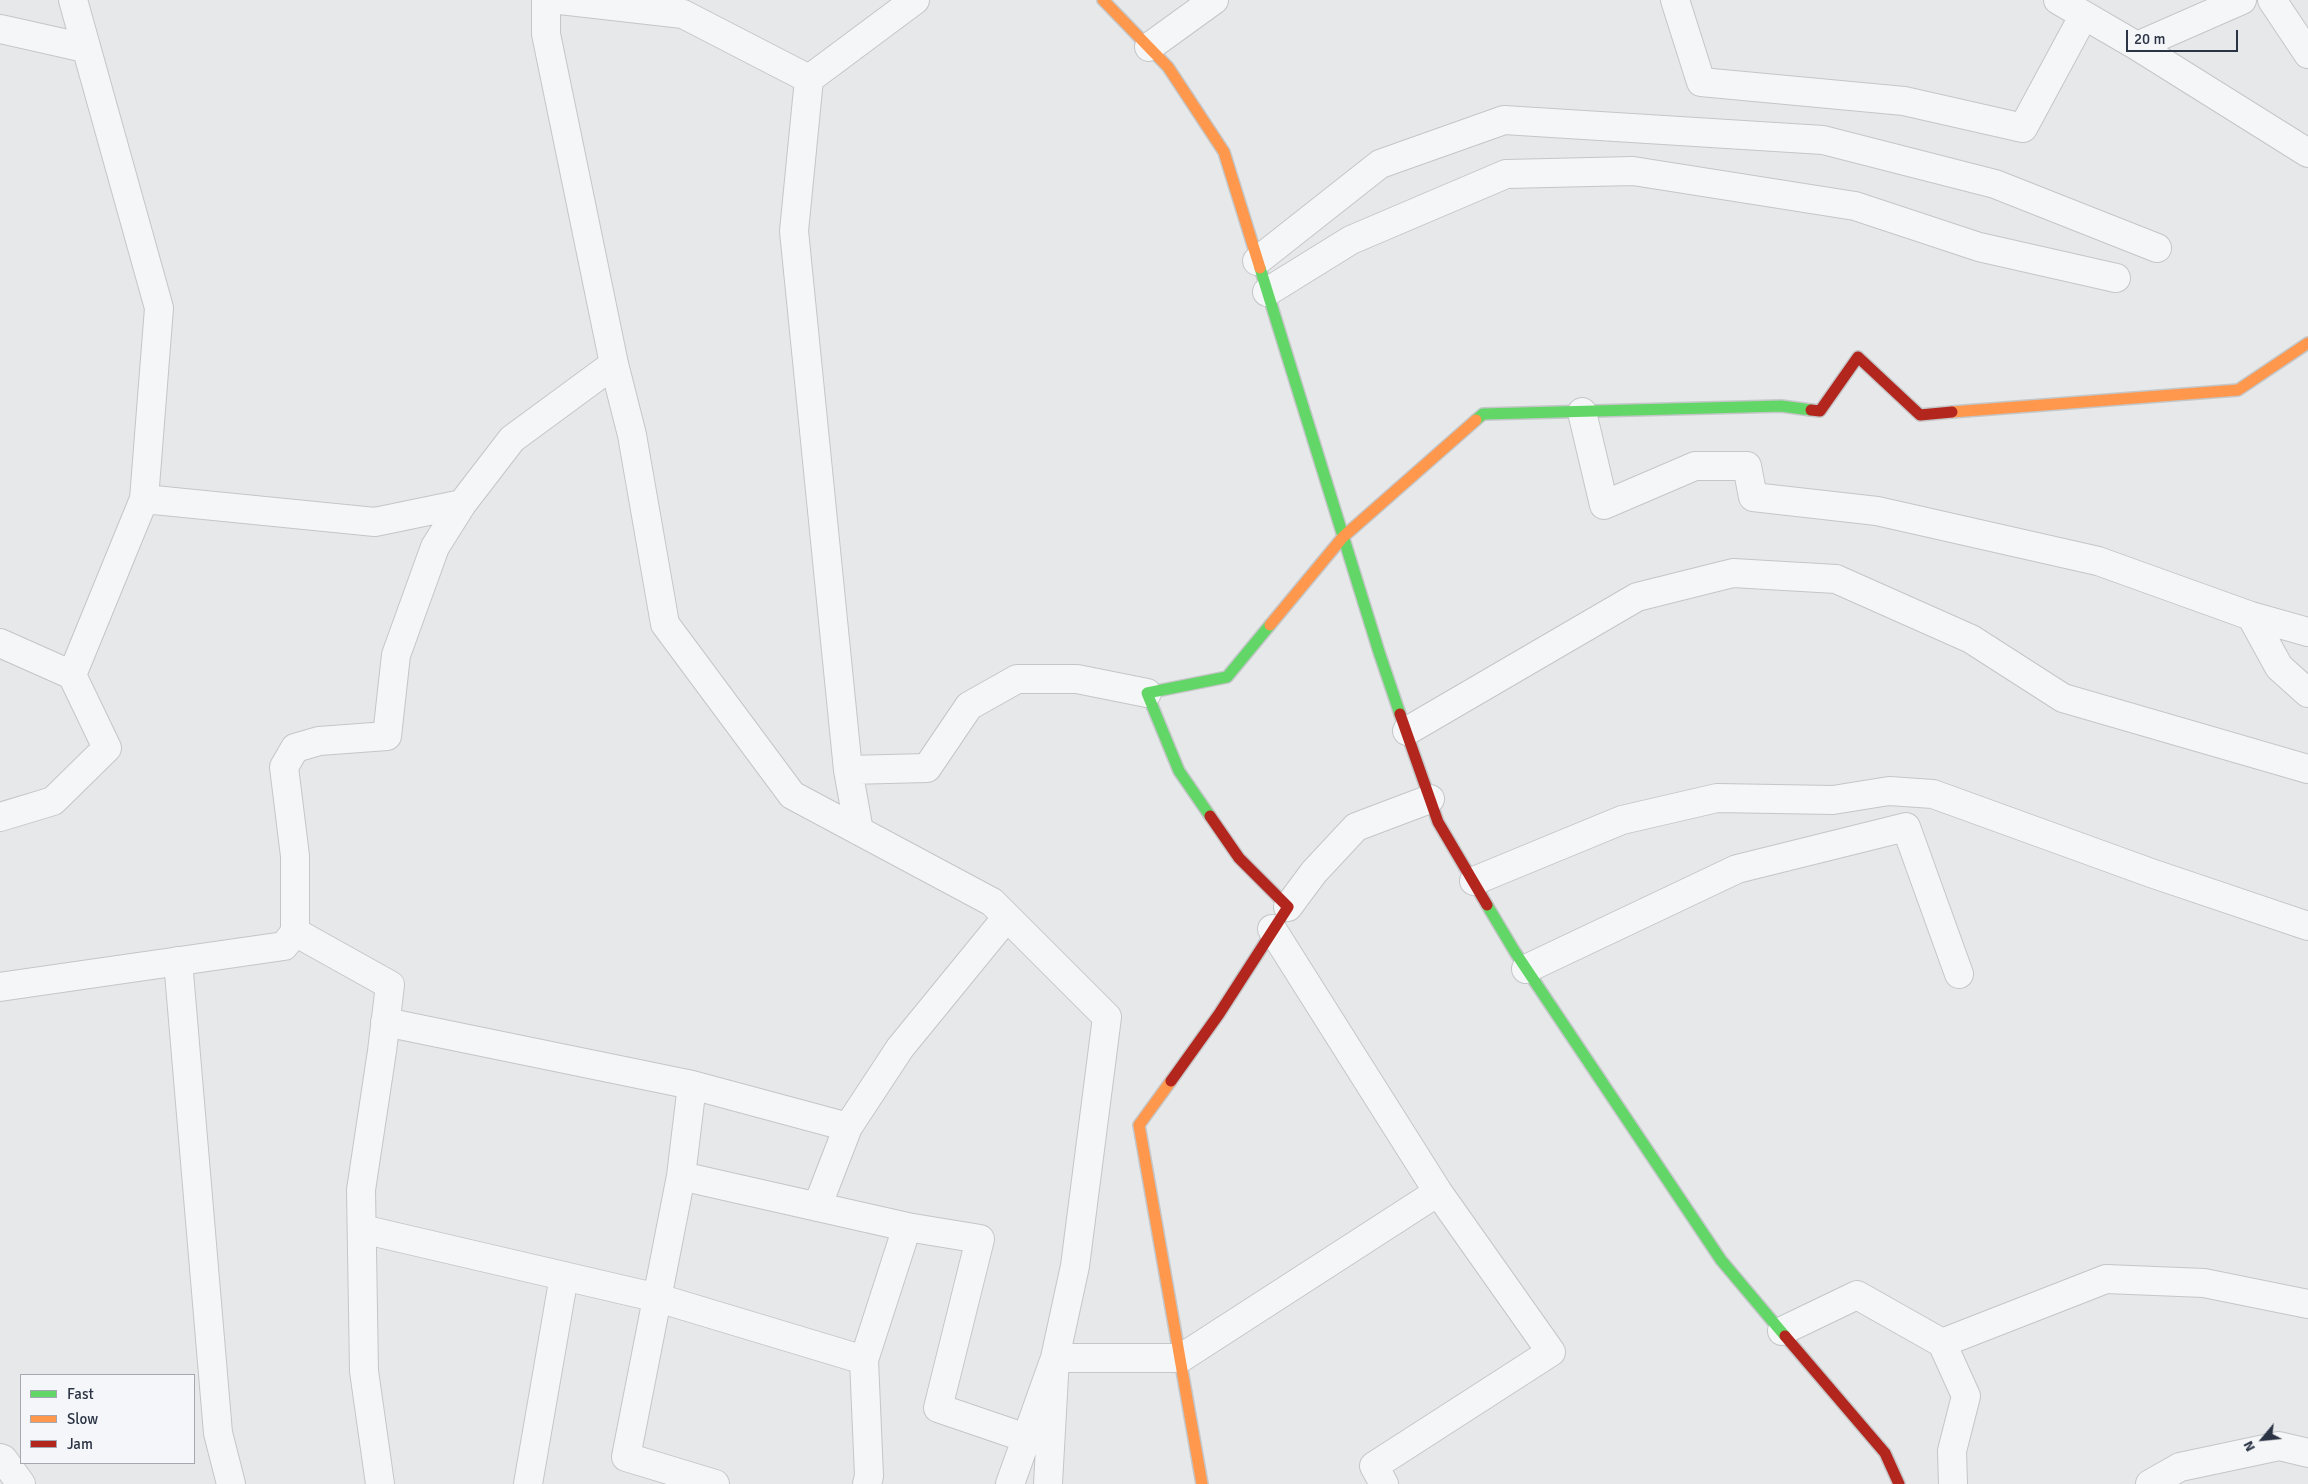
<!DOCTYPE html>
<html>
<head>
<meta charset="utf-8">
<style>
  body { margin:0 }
  #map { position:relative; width:2308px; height:1484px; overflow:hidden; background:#e6e8ea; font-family:Signika,sans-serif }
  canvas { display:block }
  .legend { position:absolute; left:20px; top:1374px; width:175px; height:90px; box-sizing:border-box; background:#f4f6f9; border:1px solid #a4a8b1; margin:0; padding:6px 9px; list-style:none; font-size:15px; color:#2b3445 }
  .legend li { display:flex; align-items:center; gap:10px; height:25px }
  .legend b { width:25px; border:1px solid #a4a8b1 }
  .north { position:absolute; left:2238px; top:1414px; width:50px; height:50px; -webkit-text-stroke:4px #f4f6f9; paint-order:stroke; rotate:242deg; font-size:14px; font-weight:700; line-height:20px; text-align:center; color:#2b3445 }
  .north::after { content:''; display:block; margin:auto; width:18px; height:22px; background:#2b3445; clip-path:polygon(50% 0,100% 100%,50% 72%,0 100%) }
  .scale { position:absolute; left:2126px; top:30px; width:112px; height:22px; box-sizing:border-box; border:2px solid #2b3445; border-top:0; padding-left:6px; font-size:15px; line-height:18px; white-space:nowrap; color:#2b3445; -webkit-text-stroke:4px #f4f6f9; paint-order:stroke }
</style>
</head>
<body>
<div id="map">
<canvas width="2308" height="1484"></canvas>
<ul class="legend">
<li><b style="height:6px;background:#63d668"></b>Fast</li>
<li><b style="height:6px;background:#ff974d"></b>Slow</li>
<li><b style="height:6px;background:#b3261e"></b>Jam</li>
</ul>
<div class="north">N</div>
<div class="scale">20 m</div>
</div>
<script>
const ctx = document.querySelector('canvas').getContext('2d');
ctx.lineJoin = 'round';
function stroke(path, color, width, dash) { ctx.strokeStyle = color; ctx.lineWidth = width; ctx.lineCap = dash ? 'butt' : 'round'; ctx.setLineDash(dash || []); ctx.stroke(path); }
const street = new Path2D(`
  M73,0L159,308L144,499L375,522L462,504
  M546,0V34L614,364L632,435L665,624L792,795L992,902L1107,1017L1075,1266L1055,1358L1010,1484
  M560,0L683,14L809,79
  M1675,0L1701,82L1904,101L2023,128L2084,15
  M2058,0L2137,46L2242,0
  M2272,0L2308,54
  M0,29L85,48
  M2137,46L2308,153
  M1149,47L1214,0
  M1257,261L1380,164L1504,120L1823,140L1995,184L2157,248
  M1267,292L1351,240L1506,174L1633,171L1855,206L1979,247L2116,278
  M1582,412L1604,505L1695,466H1747L1753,497L1877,511L2098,561L2251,616L2279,667L2308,693
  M2251,616L2308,632
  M0,643L72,675L144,499
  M1407,731L1637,597L1733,573L1836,579L1971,639L2063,698L2308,769
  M848,770L927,768L969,706L1017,679H1077L1147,693
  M0,817L53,801L107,748L72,675
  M859,831L848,770L794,231L809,79L915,0
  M1474,881L1622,820L1717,798L1833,800L1889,791L1933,794L2151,873L2308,926
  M1288,907L1314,872L1356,827L1430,799
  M295,932L390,985L382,1051L361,1190L364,1371L380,1484
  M178,961L218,1433L231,1484
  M1526,969L1737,869L1906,827L1959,974
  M0,987L284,946L295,932V856L284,767L295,748L319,741L387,736L396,655L435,547L462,504L512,439L614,364
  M385,1022L692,1085L681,1176L907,1227L864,1360L869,1476L867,1484
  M692,1085L848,1127L817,1207
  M848,1127L900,1048L1007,917
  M681,1176L626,1457L715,1484
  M907,1227L980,1239L938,1408L1026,1438
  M362,1229L658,1298L864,1360
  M1782,1331L1857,1295L1942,1343L2106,1279L2204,1283L2308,1304
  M1942,1343L1966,1396L1952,1451L1953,1484
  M0,1458L3,1459L21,1484
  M528,1484L564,1276
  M1048,1484L1055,1358H1181L1438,1192L1272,929
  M1384,1484L1374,1466L1551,1352L1438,1192
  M2150,1484L2180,1467L2279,1446L2308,1453`);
const fast = new Path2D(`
  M1260,268L1379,652L1400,714
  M1476,420L1483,414L1781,406L1811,410
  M1210,816L1179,771L1147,693L1227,677L1270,625
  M1487,905L1515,952L1721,1260L1785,1336`);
const slow = new Path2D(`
  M1103,0L1168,67L1224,152L1260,268
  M1952,412L2238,390L2308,343
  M1270,625L1343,537L1476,420
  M1171,1081L1139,1125L1202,1484`);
const jam = new Path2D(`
  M1811,410L1820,411L1858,357L1920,415L1952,412
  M1400,714L1438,822L1487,905
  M1171,1081L1219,1014L1288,907L1239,858L1210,816
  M1785,1336L1885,1453L1899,1484`);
stroke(street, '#c4c6c8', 30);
stroke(fast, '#c4c6c8', 14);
stroke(slow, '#c4c6c8', 14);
stroke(jam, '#c4c6c8', 14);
stroke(street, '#f5f6f7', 28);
stroke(fast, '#63d668', 11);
stroke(slow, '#ff974d', 11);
stroke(jam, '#b3261e', 11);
</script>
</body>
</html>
